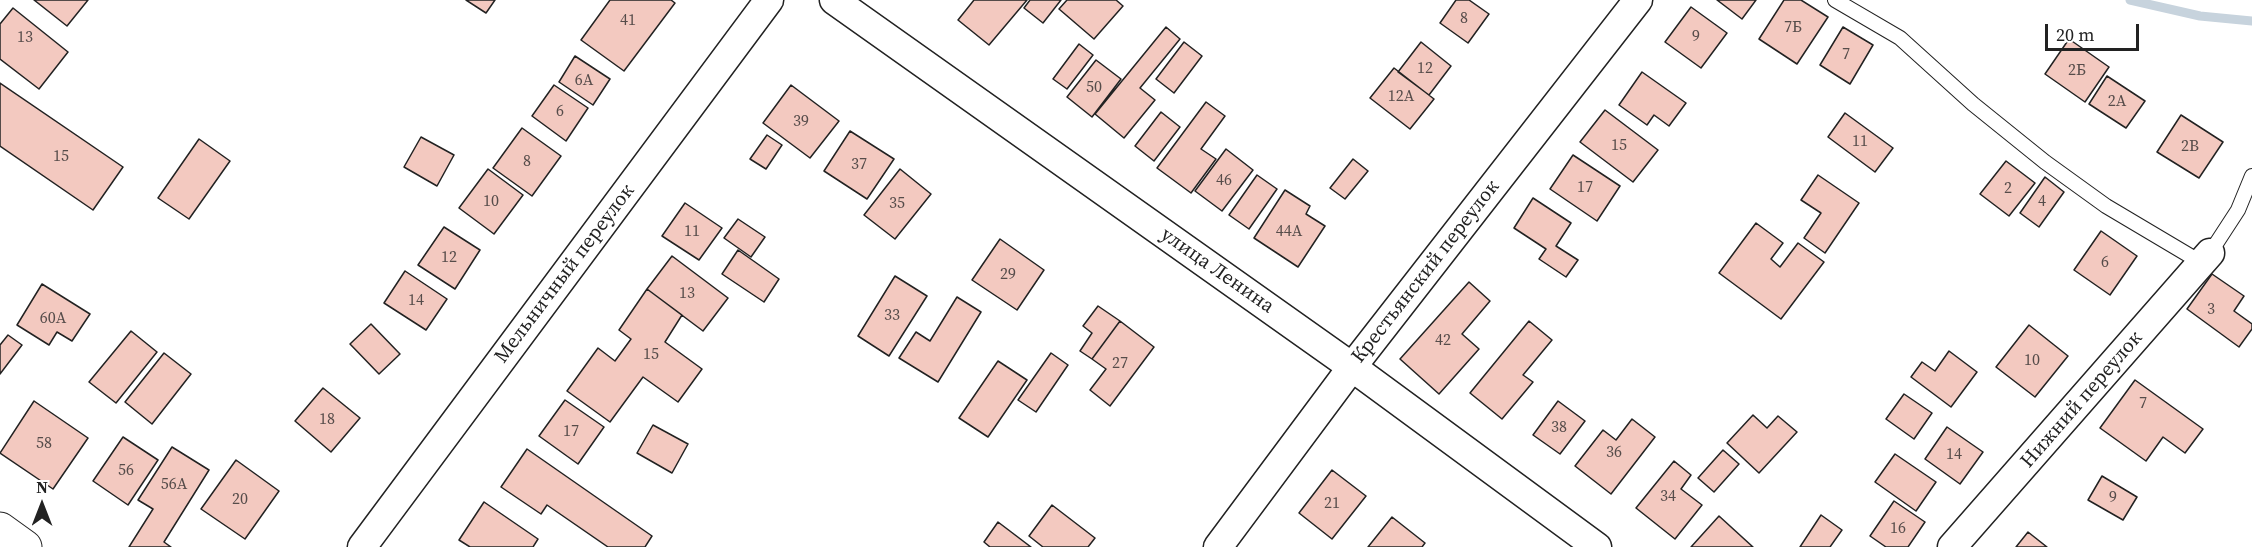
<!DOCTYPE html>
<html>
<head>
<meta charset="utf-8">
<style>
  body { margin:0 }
  #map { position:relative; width:2252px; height:547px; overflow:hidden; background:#fff; font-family:"Source Serif 4",serif }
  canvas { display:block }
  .north { position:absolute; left:12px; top:475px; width:60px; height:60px; -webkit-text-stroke:4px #fff; paint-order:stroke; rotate:0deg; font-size:16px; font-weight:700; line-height:24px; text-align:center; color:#222 }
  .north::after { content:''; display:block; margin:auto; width:21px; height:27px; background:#222; clip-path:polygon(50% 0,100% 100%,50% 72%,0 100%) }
  .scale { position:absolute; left:2045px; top:24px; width:94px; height:27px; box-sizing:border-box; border:3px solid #222; border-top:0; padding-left:8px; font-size:18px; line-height:21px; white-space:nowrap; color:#222; -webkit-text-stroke:4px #fff; paint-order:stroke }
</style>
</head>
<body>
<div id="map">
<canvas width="2252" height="547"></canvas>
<div class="north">N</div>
<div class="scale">20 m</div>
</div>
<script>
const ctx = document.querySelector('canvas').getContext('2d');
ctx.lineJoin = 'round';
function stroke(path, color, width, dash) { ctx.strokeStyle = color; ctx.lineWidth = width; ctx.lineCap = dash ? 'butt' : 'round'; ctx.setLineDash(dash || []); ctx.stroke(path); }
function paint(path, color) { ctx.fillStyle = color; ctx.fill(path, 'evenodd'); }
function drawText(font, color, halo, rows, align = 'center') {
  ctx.font = font + ' "Source Serif 4",serif'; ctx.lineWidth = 4.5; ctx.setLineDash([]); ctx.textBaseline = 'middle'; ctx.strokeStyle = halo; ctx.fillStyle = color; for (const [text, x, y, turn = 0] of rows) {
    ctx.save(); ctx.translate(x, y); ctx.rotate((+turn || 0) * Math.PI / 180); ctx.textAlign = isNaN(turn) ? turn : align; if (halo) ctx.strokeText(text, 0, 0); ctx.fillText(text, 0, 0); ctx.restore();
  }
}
stroke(new Path2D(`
  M2130,0L2200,16L2252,21`), '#c7d3dd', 9);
const building = new Path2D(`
  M34,0H88L67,26Z
  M466,0H495L486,13Z
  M610,0H671L675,3L624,71L581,40Z
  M974,0H1027L989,45L958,20Z
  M1030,0H1061L1043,23L1024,8Z
  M1067,0H1116L1123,6L1094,39L1059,9Z
  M1456,0H1469L1489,14L1468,43L1440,23Z
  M1717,0H1756L1742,19Z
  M1784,0H1801L1828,17L1797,64L1759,39Z
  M1691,7L1727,33L1701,68L1665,42Z
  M13,8L68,52L39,89L0,59V24Z
  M1166,27L1180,39L1140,88L1155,100L1124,138L1095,114Z
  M1843,27L1873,45L1850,84L1820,65Z
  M2069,39L2109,67L2085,102L2045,74Z
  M1184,42L1202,56L1174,93L1156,79Z
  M1421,42L1451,66L1429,95L1398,72Z
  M1079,44L1093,55L1067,89L1053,79Z
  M575,56L610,79L593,105L559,82Z
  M1096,60L1121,79L1092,117L1067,97Z
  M1394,68L1434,99L1410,129L1370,98Z
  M1642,72L1686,103L1669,126L1654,115L1647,125L1619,105Z
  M2107,76L2145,101L2126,128L2089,104Z
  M0,83L123,167L93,210L0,146Z
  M554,85L588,108L566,141L532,116Z
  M791,85L839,121L810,158L763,123Z
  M1206,102L1225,116L1201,149L1216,159L1191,193L1157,168Z
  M1605,110L1658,150L1633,182L1580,142Z
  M1161,112L1180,127L1154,161L1135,146Z
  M1845,113L1893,148L1875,172L1828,137Z
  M2181,115L2223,142L2199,178L2157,152Z
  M522,128L561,156L532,196L493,168Z
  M850,131L894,159L867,199L824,171Z
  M767,135L782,145L766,169L750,159Z
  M421,137L454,155L437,186L404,167Z
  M199,139L230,161L189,219L158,198Z
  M1226,149L1253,170L1222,211L1195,191Z
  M1573,155L1620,186L1597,221L1550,189Z
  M1353,159L1368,171L1345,199L1330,188Z
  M2006,161L2035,183L2009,216L1980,194Z
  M488,169L523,195L494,234L459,208Z
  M900,169L931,194L895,239L864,215Z
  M1257,175L1277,189L1249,229L1229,215Z
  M1818,175L1859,203L1825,253L1804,238L1821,213L1801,200Z
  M2045,177L2064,192L2039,227L2020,213Z
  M1285,190L1310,206L1306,214L1325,226L1298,267L1254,238Z
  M1533,198L1571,223L1556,246L1578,260L1566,277L1539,259L1546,249L1514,228Z
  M685,203L722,228L699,260L662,236Z
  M738,219L765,237L751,257L724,238Z
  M1756,223L1783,243L1771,259L1780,267L1798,243L1824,262L1781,319L1719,273Z
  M444,227L480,250L455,289L418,265Z
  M2101,231L2137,256L2110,295L2074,270Z
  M1000,239L1044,270L1017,310L972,280Z
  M738,250L779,279L764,302L722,274Z
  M672,256L728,298L703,331L647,289Z
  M405,271L447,299L426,330L384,303Z
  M2212,274L2244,296L2234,311L2252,324V329L2239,347L2187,309Z
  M895,276L927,296L889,356L858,336Z
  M1469,282L1490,301L1462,334L1479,349L1439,394L1400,359Z
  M42,284L90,314L72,341L57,332L49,345L17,325Z
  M647,289L682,315L665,342L702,369L678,402L643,377L610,422L567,391L598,348L615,361L631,339L619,330Z
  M957,297L981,312L938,382L899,358L916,332L930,341Z
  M1098,306L1120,321L1092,359L1080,351L1092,333L1083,326Z
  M1120,321L1154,347L1110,406L1090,390L1106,369L1092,359Z
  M1529,321L1552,340L1523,375L1533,382L1502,419L1470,393Z
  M371,324L400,354L379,374L350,344Z
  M2029,325L2068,356L2035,397L1996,367Z
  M131,331L157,352L116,403L89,382Z
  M8,335L22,345L0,374V345Z
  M1949,351L1977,372L1951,407L1911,377L1922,362L1935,371Z
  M164,353L191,374L152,424L125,402Z
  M1051,353L1068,365L1036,412L1018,400Z
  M998,361L1027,380L988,437L959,418Z
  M2135,380L2203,429L2185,453L2163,437L2146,461L2100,428Z
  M323,388L360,418L331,452L295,421Z
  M1904,394L1932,413L1914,439L1886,419Z
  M565,400L604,427L578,464L539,436Z
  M34,401L88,438L53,489L0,453Z
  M1558,401L1585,421L1560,454L1533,435Z
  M1753,415L1767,428L1778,416L1797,432L1759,473L1727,443Z
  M1632,419L1655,437L1611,494L1575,466L1603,430L1616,440Z
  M653,425L688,444L672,473L637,453Z
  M1947,427L1983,452L1960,484L1925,459Z
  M123,437L158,460L128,505L93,481Z
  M172,447L209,470L164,542L171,547H129L153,509L138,500Z
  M527,449L652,536L645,547H608L547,505L541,514L501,487Z
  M1723,450L1739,464L1714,492L1698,478Z
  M1895,454L1936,482L1916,511L1875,482Z
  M236,460L279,491L245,539L201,509Z
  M1674,461L1691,475L1681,489L1702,505L1675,539L1636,508Z
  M1332,470L1366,496L1332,539L1299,513Z
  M2102,476L2137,497L2123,520L2088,500Z
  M1894,501L1925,522L1908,547H1886L1870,536Z
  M484,502L538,539L533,547H470L459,540Z
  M1052,505L1095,538L1088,547H1043L1029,536Z
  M1821,515L1842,530L1830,547H1800Z
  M1719,516L1753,547H1691Z
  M1392,517L1425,543L1422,547H1368Z
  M998,522L1031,547H990L984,542Z
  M2028,532L2047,547H2016Z`);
paint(building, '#f3c9c0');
stroke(building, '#222', 1.5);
const lane = new Path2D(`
  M1835,0L1900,38L1973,104L2045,162L2106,206L2202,263
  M2210,253L2238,210L2252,176`);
const street = new Path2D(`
  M834,0L1352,367L1597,547
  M362,547L769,0
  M1218,547L1352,367L1638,0
  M1952,547L2210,253`);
const primary = new Path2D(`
  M0,529L25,547`);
stroke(lane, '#222', 16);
stroke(street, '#222', 31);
stroke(primary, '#222', 35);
stroke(lane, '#fff', 14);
stroke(street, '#fff', 28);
stroke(primary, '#fff', 33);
drawText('16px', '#564c4a', null, [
  ["8",1464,19],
  ["41",628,21],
  ["7Б",1793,28],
  ["9",1696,37],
  ["13",25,38],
  ["7",1846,55],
  ["12",1425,69],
  ["2Б",2077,71],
  ["6А",584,81],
  ["50",1094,88],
  ["12А",1401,97],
  ["2А",2117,102],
  ["6",560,112],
  ["39",801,122],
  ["11",1860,142],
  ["15",1619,146],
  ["2В",2190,147],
  ["15",61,157],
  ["8",527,162],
  ["37",859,165],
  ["46",1224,181],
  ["17",1585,188],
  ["2",2008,189],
  ["10",491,202],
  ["4",2042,202],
  ["35",897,204],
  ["11",692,232],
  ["44А",1289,232],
  ["12",449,258],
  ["6",2105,263],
  ["29",1008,275],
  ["13",687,294],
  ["14",416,301],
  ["3",2211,310],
  ["33",892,316],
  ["60А",53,319],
  ["42",1443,341],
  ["15",651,355],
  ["10",2032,361],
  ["27",1120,364],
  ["7",2143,404],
  ["18",327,420],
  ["38",1559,428],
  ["17",571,432],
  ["58",44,444],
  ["36",1614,453],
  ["14",1954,455],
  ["56",126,471],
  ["56А",174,485],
  ["34",1668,497],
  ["9",2113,498],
  ["20",240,500],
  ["21",1332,504],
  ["16",1898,529]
]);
drawText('20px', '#222', '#fff', [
  ["улица Ленина",1217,271,35],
  ["Крестьянский переулок",1426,272,-52],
  ["Мельничный переулок",565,274,-53],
  ["Нижний переулок",2082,400,-49]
]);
</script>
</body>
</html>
